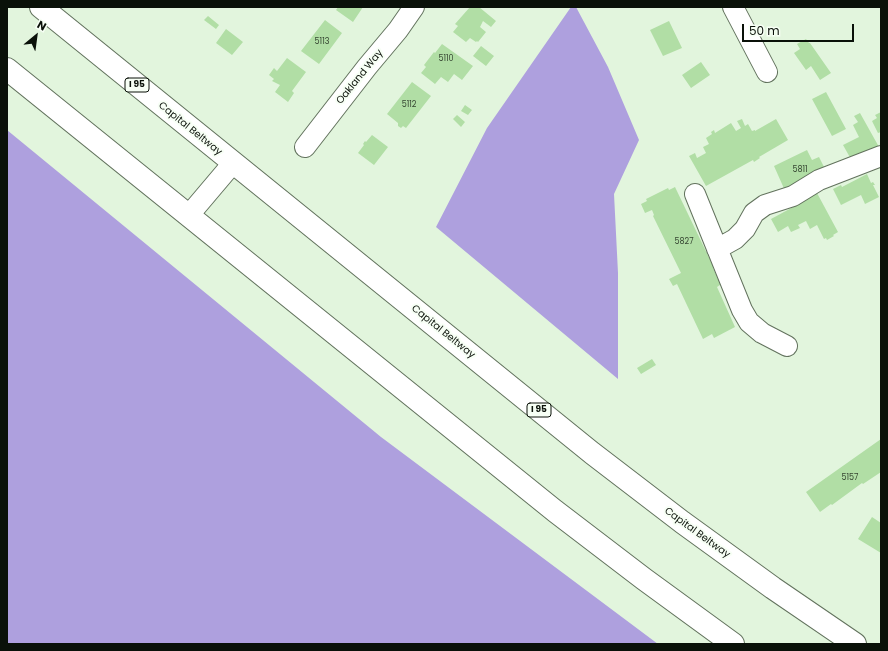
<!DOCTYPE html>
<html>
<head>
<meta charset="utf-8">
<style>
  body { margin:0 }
  #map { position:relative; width:888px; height:651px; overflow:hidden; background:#e2f5dd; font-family:Poppins,sans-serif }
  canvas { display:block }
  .frame { position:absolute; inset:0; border:8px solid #0a1109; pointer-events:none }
  .north { position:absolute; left:16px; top:16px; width:40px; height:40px; -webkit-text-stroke:3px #f7fff5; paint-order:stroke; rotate:29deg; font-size:11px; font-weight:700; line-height:16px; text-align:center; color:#0a1109 }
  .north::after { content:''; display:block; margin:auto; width:14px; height:18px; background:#0a1109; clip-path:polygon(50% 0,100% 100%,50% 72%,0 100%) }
  .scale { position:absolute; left:742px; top:24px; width:112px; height:18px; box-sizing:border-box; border:2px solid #0a1109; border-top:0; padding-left:5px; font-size:12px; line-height:14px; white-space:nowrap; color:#0a1109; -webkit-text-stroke:3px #f7fff5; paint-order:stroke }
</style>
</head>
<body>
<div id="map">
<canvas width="888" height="651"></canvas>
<div class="frame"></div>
<div class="north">N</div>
<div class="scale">50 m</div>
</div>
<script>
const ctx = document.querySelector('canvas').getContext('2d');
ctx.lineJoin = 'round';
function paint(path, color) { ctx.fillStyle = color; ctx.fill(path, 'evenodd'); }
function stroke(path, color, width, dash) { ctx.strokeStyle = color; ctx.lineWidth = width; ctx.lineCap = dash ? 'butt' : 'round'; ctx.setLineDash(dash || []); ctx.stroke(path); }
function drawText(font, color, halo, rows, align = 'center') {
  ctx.font = font + ' Poppins,sans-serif'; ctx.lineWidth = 4; ctx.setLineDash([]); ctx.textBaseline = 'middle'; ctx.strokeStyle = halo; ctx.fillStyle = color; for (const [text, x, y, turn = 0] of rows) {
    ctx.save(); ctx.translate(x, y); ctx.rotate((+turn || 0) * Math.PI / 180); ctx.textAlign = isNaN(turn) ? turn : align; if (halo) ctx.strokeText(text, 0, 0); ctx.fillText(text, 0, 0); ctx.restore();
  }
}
paint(new Path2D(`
  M571,7H576L608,67L639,140L614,194L618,273V379L436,227L487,128Z
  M7,130L381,437L658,644H7Z`), '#aea0de');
paint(new Path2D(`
  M338,7H363L353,22L336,10Z
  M470,7H479L496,21L491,27L483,21L480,27L486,32L478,42L477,41L476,42L470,38L466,42L453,32L458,26L455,24Z
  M208,16L219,25L216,29L204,20Z
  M325,20L342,33L319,64L301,51Z
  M669,21L682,48L663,56L650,30Z
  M226,29L243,42L232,55L216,43Z
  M806,39L809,43H810L831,73L820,80L811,66L806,70L794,53L800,49L797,44Z
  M442,44L473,66L462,80L454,74L448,82L441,77L435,84L421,73L426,67L424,65L434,52L435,53Z
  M481,46L494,56L486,66L473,56Z
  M287,58L306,72L292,91L294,93L288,102L275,92L280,85L272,81L274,79L269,75L274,68L277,71Z
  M701,62L710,75L691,88L682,75Z
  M412,82L431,96L406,128L403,126L401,128L398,126V123L387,114Z
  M826,92L846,129L832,136L812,99Z
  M465,105L472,110L468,115L461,111Z
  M881,112V132L878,133L872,121L877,118L875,115Z
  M860,113L879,147L852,161L843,145L859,137L853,125L858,122L854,116Z
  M457,115L465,122L461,127L453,119Z
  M742,119L745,126L748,124L752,131L755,130V131L776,119L788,140L759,157L760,158L754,162L753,160L706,186L689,156L695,153L697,158L706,153L703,147L709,144L706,138L712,134L711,132L714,130L715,133L731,123L736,131L741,128L737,121Z
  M372,135L388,147L374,165L358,153L364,145L363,144L365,141L366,142Z
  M807,150L812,160L819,157L827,173L786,193L774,166Z
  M867,174L871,183L873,182L875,185H873L879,197L865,204L861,195L841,205L833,189L841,185L842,187Z
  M675,187L714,268H713L718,279L720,278L723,283L717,287L735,327L714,338L712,334L703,339L677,284L673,286L669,279L681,273L653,216L654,215L652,210L645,213L641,204L647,201L646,199L668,188L669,190Z
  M817,193L838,232L833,235L834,236L827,240L826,238L824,239L817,225L810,229L806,221L798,225L800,228L791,232L788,226L778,232L771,219L795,206V205Z
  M652,359L656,365L641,374L637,368Z
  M881,439V472L863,484L862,483L832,505L831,504L820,512L806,492Z
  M872,517L881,523V553L858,539Z`), '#b1dea5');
const minor = new Path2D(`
  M733,7L767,72
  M305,147L367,67L398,30L414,7
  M695,194L742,310L749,322L762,333L787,346
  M189,215L233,163
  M717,249L735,239L745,229L754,213L765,205L793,196L819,180L881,156`);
const highway = new Path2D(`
  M41,7L592,453L682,522L773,588L855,644
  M7,69L555,511L644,579L733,644`);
stroke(minor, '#62725d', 22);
stroke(highway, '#62725d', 24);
stroke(minor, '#fff', 20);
stroke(highway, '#fff', 22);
drawText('8px', '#344430', null, [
  ["5113",322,42],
  ["5110",446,59],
  ["5112",409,105],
  ["5811",800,170],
  ["5827",684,242],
  ["5157",850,478]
]);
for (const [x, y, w] of [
  [137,85,24],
  [539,410,24]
]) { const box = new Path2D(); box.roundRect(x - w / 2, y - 7, w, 14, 3); ctx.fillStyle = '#f7fff5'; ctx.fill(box); stroke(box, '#0a1109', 1); }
drawText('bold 9px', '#0a1109', null, [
  ["I 95",137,85],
  ["I 95",539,410]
]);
drawText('10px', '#0a1109', '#f7fff5', [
  ["Oakland Way",360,77,-51],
  ["Capital Beltway",190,129,39],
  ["Capital Beltway",443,332,39],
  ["Capital Beltway",697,533,36]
]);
</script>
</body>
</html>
